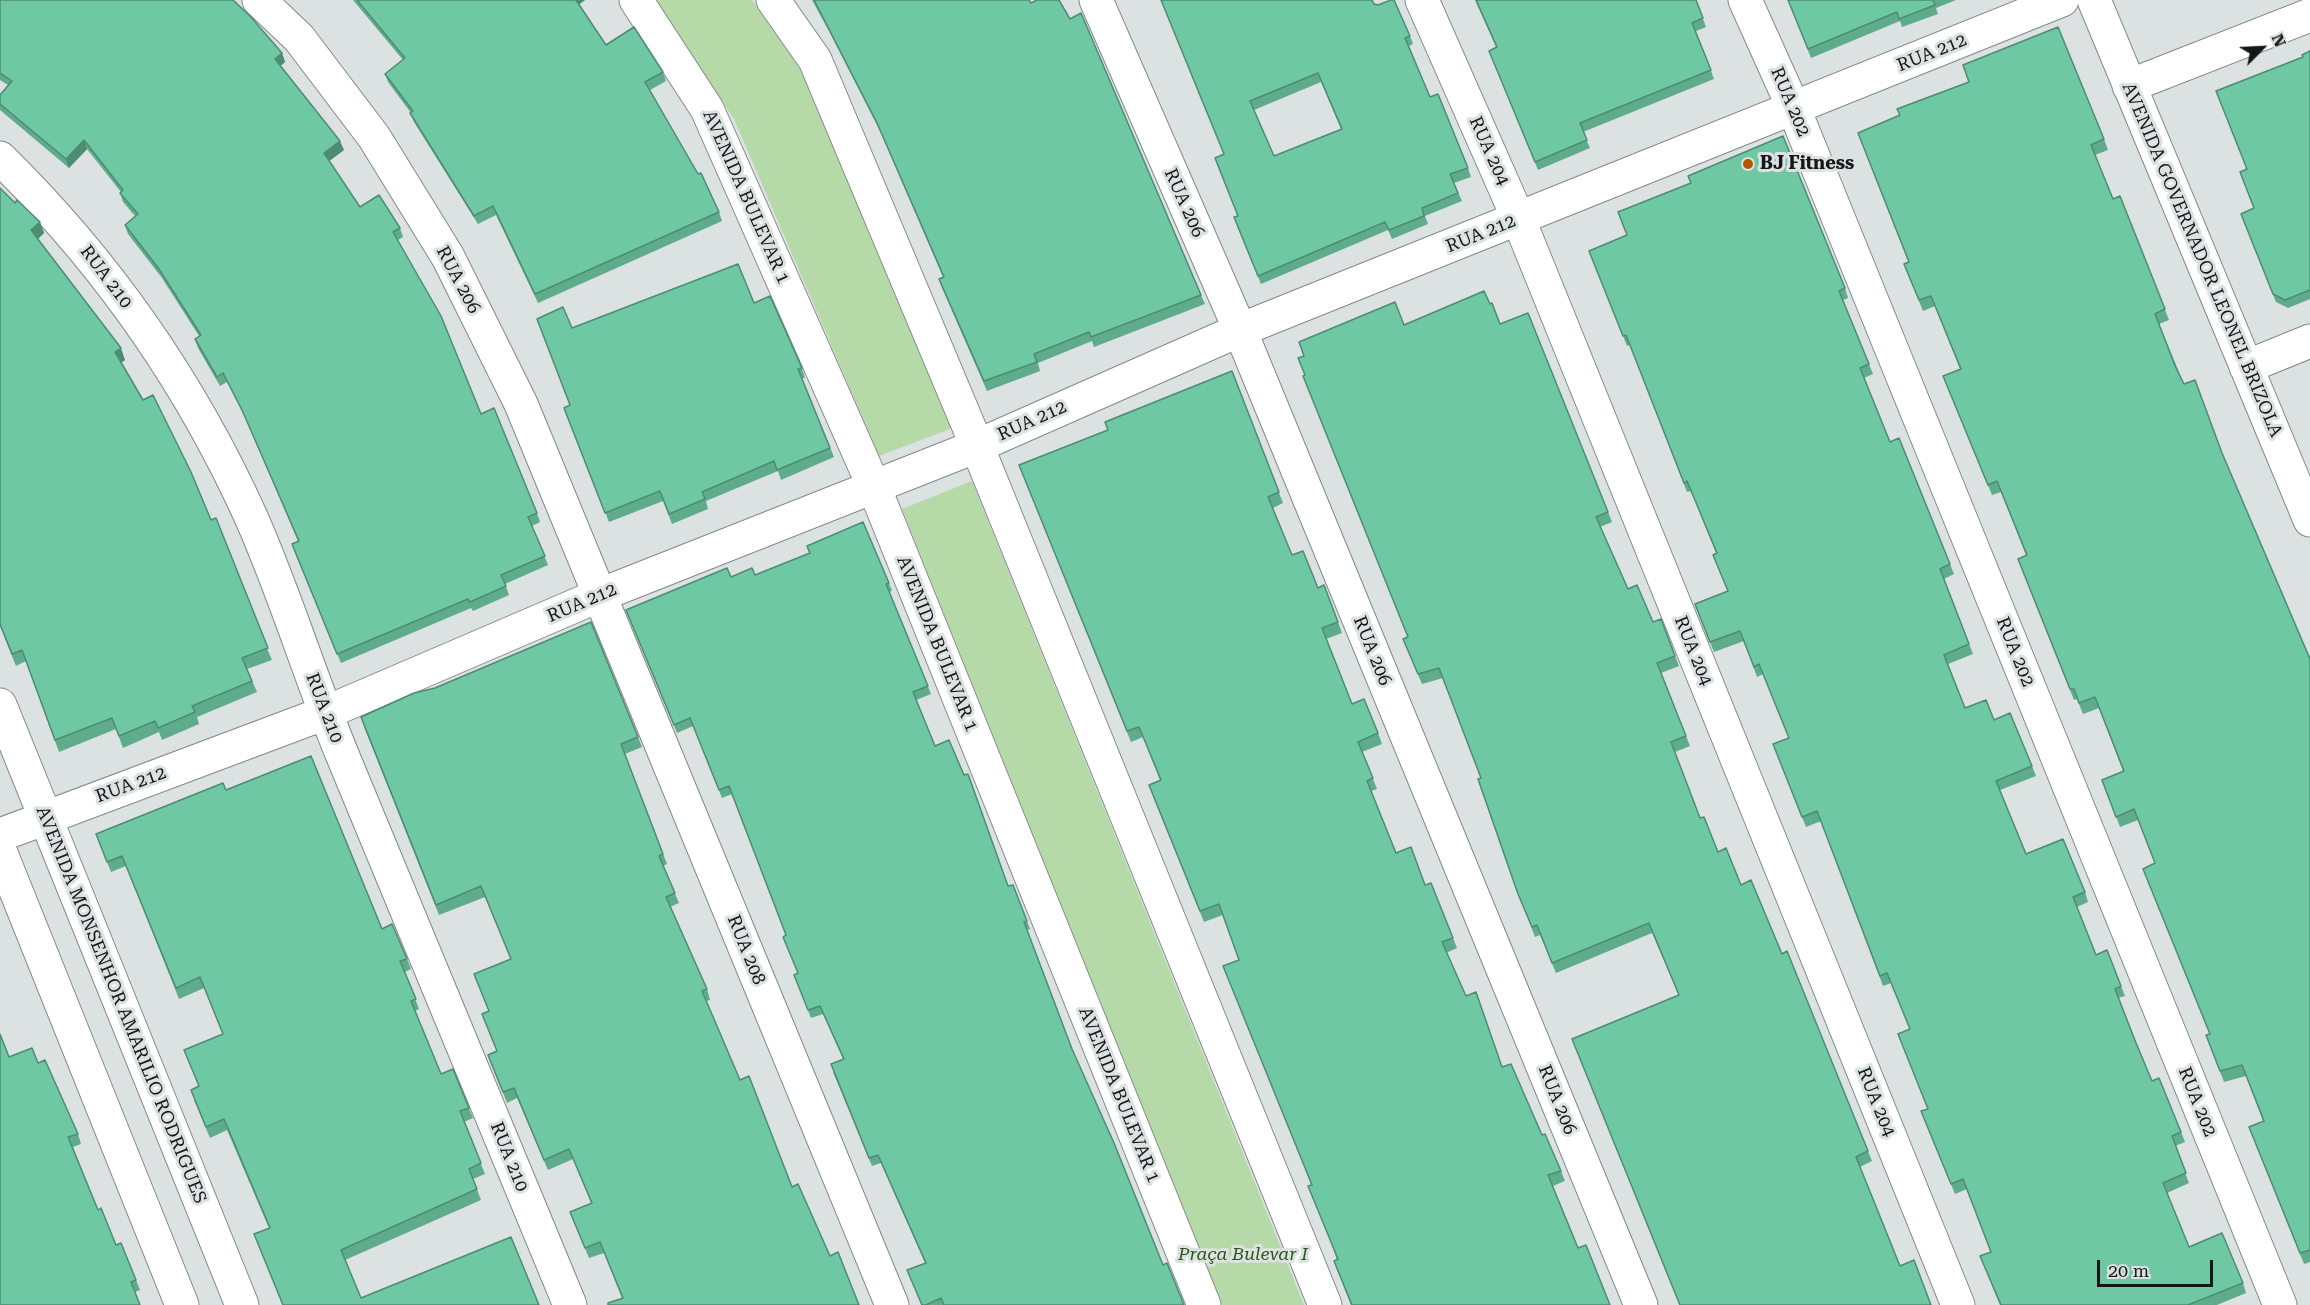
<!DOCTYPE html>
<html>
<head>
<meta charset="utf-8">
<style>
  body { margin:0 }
  #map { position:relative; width:2310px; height:1305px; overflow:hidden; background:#dce1e1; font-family:"Roboto Serif",serif }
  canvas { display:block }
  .north { position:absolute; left:2232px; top:18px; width:60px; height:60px; -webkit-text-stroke:4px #dce1e1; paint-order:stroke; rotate:66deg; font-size:16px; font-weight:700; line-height:24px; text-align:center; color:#151717 }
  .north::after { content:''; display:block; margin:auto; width:21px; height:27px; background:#151717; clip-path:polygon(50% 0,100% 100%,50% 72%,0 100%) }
  .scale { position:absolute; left:2097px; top:1260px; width:116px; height:27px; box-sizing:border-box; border:3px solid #151717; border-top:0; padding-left:8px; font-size:18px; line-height:21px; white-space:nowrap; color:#151717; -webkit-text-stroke:4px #dce1e1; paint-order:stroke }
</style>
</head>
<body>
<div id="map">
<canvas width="2310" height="1305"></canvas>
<div class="north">N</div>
<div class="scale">20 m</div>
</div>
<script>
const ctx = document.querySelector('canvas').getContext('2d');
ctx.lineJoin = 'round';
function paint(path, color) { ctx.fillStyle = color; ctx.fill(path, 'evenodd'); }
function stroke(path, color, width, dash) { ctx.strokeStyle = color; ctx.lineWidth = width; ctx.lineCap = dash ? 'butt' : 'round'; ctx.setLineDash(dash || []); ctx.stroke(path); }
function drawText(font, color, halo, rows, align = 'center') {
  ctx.font = font + ' "Roboto Serif",serif'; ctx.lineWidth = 6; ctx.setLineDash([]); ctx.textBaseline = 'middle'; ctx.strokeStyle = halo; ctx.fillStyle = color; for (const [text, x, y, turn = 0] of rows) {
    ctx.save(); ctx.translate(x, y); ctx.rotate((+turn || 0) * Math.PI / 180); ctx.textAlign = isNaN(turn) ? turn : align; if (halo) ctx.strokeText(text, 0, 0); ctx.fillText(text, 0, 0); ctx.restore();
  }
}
paint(new Path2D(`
  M655,0H752L801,71L955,427L879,456L734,119Z
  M972,481L1004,560L1304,1305H1222L902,509Z`), '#b5d9a7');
const minor = new Path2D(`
  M259,0L299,38L374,137L448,257L521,404L892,1305
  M636,0L707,109L874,487L1204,1305
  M773,0L815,60L977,446L1325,1305
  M1096,0L1240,330L1641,1305
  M1422,0L1519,220L1958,1305
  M1745,0L1794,109L2280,1305
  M2094,0L2310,520
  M2129,86L2310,15
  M0,158C106,262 190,382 251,517C286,596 311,680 344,759C420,941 495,1123 570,1305
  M2246,367L2310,341
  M0,705L242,1305
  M0,835L325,713L600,595L977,446L1240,330L2062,0
  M0,851L182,1305`);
stroke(minor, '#838988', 35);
stroke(minor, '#fff', 33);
paint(new Path2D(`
  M0,0L282,53L285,62L280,66L344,150L329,161L360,207L400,228L403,237L398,240L481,414L537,513L540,522L532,526L548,565L505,584L509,595L473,611L471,608L341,663L295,553L298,541L246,419L227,382L220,386L198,348L195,339L199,336L162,278L128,234L125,225L135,216L123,202L120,193L121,192L87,149L69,168L0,110V95L8,85L0,80Z
  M353,0H585L579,4L606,45L663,72L666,81L650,90L719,212L722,221L538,303L496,215L478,224L414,122L411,113L388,82L385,74L403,60Z
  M812,0H1029L1201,295L1205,304L1094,347L1092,341L1038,363L1040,371L987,391L942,288L939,279L943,277L881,133L830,33Z
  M1161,0L1374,4L1410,36L1413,44L1409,46L1430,97L1468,168L1471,177L1454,183L1462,201L1425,216L1428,224L1392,239L1388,230L1261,284L1237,226V216L1224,154ZM1321,82L1341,129L1274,156L1254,110Z
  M1475,0H1696L1706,27L1696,31L1714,79L1583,132L1590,148L1538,170L1493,59L1496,47Z
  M1788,0H1956L1936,8L1938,14L1902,27L1900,21L1811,58Z
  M2310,51V299L2288,308L2276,302L2244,222L2254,208L2247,169L2303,57Z
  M1969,82L2104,139L2108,150L2095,155L2113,199L2120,196L2169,320L2159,324L2184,384L2222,453L2310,659V1262L2304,1264L2249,1127L2263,1121L2246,1076L2224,1082L2206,1035L2210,1034L2155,863L2138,820L2120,827L2102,780L2123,771L2099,708L2083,714L2077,699L2074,700L2022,569L2026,555L2001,492L1992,495L1943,376L1960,369L1935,306L1923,311L1908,274L1909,262L1900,115Z
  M0,188L15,203L40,222L44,233L37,239L125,360L121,363L211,520L272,660L247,669L257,692L197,717L199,724L162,740L159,732L123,748L116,729L59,752L26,661L16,666L0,626Z
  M1627,235L1845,288L1848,298L1843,300L1873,374L1864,378L1890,442L1950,564L1954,574L1944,579L1973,654L1948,664L1965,708L1994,720L2032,766L2036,776L2000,790L2026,854L2085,892L2088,902L2077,907L2096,955L2107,950L2125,996L2118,998L2152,1081L2181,1132L2185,1142L2175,1146L2189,1183L2167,1193L2189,1247L2243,1283L2246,1293L2217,1305H2000L1980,1256L1991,1252L1967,1189L1955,1194L1925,1121L1928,1109L1910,1029L1891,983L1883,986L1821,821L1806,827L1777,754L1789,738L1763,674L1757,677L1744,641L1714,652L1695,604L1728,591L1716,553L1691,491L1687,492L1630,345L1627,346L1593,261Z
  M754,303L802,368L805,378H802L834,457L781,480L778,471L706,501L708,509L672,524L663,501L609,522L564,408L570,405L572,328Z
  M1490,304L1500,324L1608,512L1612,522L1600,527L1628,589L1653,622L1661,619L1679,666L1661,673L1690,746L1675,752L1700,818L1718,852L1741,885L1782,954L1868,1151L1872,1161L1860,1167L1900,1266L1931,1305L1679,995L1652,933L1556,973L1540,935L1535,937L1522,903L1481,778L1443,678L1422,684L1403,639L1408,637L1305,375L1404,325Z
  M1232,371L1283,503L1273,508L1292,555L1318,588L1338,622L1342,633L1326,639L1352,704L1378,733L1382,744L1362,752L1377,789L1371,791L1396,853L1425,885L1453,938L1457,948L1446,953L1466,996L1502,1067L1561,1171L1565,1181L1553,1186L1578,1248L1610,1305H1351L1338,1272L1334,1261L1337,1260L1311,1185L1239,960L1223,915L1204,922L1153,796L1160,780L1143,737L1131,742L1023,475L1108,430Z
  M807,546L889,583L892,591L889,592L931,694L916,700L935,746L1027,921L1030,929L1027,930L1072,1049L1163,1265L1184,1305H922L907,1270L925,1263L881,1163L872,1166L833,1072L843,1059L823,1014L811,1018L794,975L798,973L783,937L786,935L732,794L722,798L693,726L677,733L629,618L731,577L755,575L809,553Z
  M364,727L638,737L642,747L625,754L667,864L663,866L679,903L670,907L707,989L710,1000L706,1001L740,1080L792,1187L830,1256L859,1305L622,1298L604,1253L589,1258L574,1222L591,1203L573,1159L548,1170L517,1098L507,1103L488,1055L497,1051L489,1012L511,959L485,897L439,915Z
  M226,790L382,929L407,959L411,969L405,972L419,1009L415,1011L441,1074L469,1108L473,1118L464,1122L485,1174L473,1179L481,1200L345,1260L361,1298L539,1305H283L269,1228L227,1130L210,1138L194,1100L199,1087L223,1034L204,988L179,999L126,866L111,872L96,834Z
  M9,1057L38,1063L78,1134L81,1144L73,1147L98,1210L116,1245L136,1280L140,1290L135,1292Z`), '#5fac8d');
paint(new Path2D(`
  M575,0H585L577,6Z
  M282,53L285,62L278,68L275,59Z
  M84,140L87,149L69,168L66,159Z
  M340,141L344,150L328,162L324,153Z
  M40,222L44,233L35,242L31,230Z
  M121,348L125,360L119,364L115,352Z`), '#4d8c73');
const building = new Path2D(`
  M0,0H233L250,16L282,53L275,59L340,141L324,153L360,207L379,195L400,228L393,232L441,316L481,414L494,408L537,513L528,517L545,556L501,575L506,586L470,602L468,599L337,654L292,544L299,541L242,410L223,373L217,377L195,339L201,335L159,269L125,225L138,214L120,193L123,190L84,140L66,159L0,104V95L12,81L0,73Z
  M357,0H576L606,45L634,27L663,72L645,82L698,174L701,173L719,212L535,294L493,206L474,216L410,113L413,111L385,74L405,58Z
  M814,0H1029L1031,3L1037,0H1059L1070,19L1081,13L1201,295L1091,337L1089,332L1034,354L1037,362L984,381L939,279L944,277L877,123Z
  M1161,0H1372L1374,4L1378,5L1391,0H1394L1410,36L1405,38L1430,97L1438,94L1468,168L1450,174L1458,193L1422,208L1424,216L1389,230L1385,222L1258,276L1234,217L1238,216L1215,158L1224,154ZM1318,73L1342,129L1274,156L1250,101Z
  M1476,0H1696L1703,18L1692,23L1711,70L1580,123L1587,140L1535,162L1489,51L1497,47Z
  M1788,0H1933L1935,5L1899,19L1897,12L1808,49Z
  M2058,27L2104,139L2091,145L2113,199L2120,196L2165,309L2155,314L2176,368L2184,384L2195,380L2222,453L2310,659V1250L2300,1253L2249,1127L2264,1121L2242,1065L2220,1071L2206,1035L2210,1034L2143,869L2155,863L2134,809L2116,817L2102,780L2124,771L2095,697L2079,703L2074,689H2070L2018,559L2027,555L1997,481L1988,485L1943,376L1961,369L1931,296L1919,300L1904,264L1909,262L1858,133L1900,115L1897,109L1969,82L1963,65Z
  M2310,51V290L2285,300L2273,294L2241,214L2254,208L2240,172L2247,169L2216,91L2303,57L2302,55Z
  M1783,136L1845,288L1839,291L1869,364L1860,368L1890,442L1899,438L1950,564L1940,569L1969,644L1944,655L1965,708L1986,700L1994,720L2010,713L2032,766L1996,781L2026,854L2063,839L2085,892L2073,897L2096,955L2107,950L2121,986L2115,989L2136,1043L2152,1081L2159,1078L2181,1132L2172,1136L2186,1173L2163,1183L2189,1247L2222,1233L2243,1283L2188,1305H2001L1980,1256L1991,1252L1963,1179L1951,1184L1921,1111L1928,1109L1898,1034L1910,1029L1887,973L1880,976L1817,811L1802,817L1773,744L1789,738L1759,664L1754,667L1740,631L1710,642L1695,604L1728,591L1713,555L1717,553L1687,481L1684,483L1626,335L1623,336L1589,251L1627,235L1618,212L1691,183L1688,176Z
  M0,188L15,203L17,200L40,222L31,230L121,348L115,352L143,400L153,395L191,472L211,520L216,518L268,648L242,658L252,681L192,706L195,712L158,728L155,721L119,736L112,718L55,740L22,650L12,654L0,624Z
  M738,264L754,303L770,296L802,368L798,369L830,448L777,470L774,461L702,492L705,499L669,514L660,491L605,513L564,408L570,405L537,319L563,307L572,328Z
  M1484,291L1490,304L1492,303L1500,324L1528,313L1608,512L1596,517L1628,589L1637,585L1653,622L1661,619L1675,656L1657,663L1686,736L1671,742L1700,818L1704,817L1718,852L1726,848L1741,885L1751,880L1782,954L1787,951L1868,1151L1856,1157L1900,1266L1914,1260L1931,1305H1680L1572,1039L1679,995L1649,923L1552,963L1537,925L1532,927L1518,894L1478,779L1481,778L1439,668L1418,674L1403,639L1408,637L1303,376L1305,375L1298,358L1304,356L1299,342L1395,302L1404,325Z
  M1232,371L1279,492L1268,497L1292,555L1303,551L1318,588L1324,585L1338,622L1322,628L1352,704L1364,699L1378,733L1358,742L1373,778L1367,781L1396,853L1411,847L1425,885L1431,883L1453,938L1442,942L1466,996L1476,992L1502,1067L1511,1064L1542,1135L1545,1134L1561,1171L1548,1175L1578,1248L1586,1245L1610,1305H1352L1334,1261L1338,1259L1308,1186L1312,1185L1223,966L1239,960L1219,904L1200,911L1149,785L1161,780L1139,727L1127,731L1019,465L1108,430L1105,422Z
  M863,522L889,583L886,584L928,686L913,692L935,746L949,740L964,775L968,774L1008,886L1013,885L1027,921L1024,922L1072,1049L1114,1143L1163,1265L1167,1263L1184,1305H944L941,1298L926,1305H922L907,1270L926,1263L878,1155L869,1158L831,1064L844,1059L820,1006L808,1010L794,975L798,973L783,937L786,935L729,786L719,790L690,718L674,725L626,610L727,568L731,577L752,568L755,575L810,553L807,546Z
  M591,622L638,737L621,744L663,854L659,856L675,893L666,897L707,989L702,991L740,1080L749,1076L792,1187L798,1184L830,1256L838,1252L859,1305H608V1303L623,1298L600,1242L585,1248L570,1212L592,1203L569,1149L544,1160L514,1088L503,1092L488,1055L497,1051L482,1014L489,1011L474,974L511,959L481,886L436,905L361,717L414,693L435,688Z
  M311,756L382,929L392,924L407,959L400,961L416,999L411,1001L441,1074L453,1069L469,1108L460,1111L481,1163L469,1169L477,1189L341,1250L361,1298L511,1237L539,1305H283L254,1234L270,1228L224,1119L206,1127L191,1090L199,1086L184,1050L223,1034L200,977L176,988L122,856L107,862L96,834L223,783L226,790Z
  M0,1034L9,1057L32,1048L38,1063L45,1060L78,1134L68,1137L98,1210L101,1208L116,1245L121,1243L136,1280L131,1282L140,1305H0Z`);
paint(building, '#6ec8a4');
stroke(building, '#4d8c73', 1.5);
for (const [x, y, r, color] of [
  [1748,164,6,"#b55705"]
]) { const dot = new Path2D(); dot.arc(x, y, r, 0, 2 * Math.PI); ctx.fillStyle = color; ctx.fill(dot); stroke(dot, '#dce1e1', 2); }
drawText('18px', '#151717', '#dce1e1', [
  ["RUA 212",1932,53,-22],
  ["RUA 202",1790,102,67],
  ["RUA 204",1489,151,66],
  ["AVENIDA BULEVAR 1",746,197,66],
  ["RUA 206",1184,203,66],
  ["RUA 212",1481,234,-22],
  ["AVENIDA GOVERNADOR LEONEL BRIZOLA",2202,260,67],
  ["RUA 210",106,277,53],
  ["RUA 206",458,280,62],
  ["RUA 212",1032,421,-24],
  ["RUA 212",582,603,-23],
  ["AVENIDA BULEVAR 1",937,644,68],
  ["RUA 206",1372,651,68],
  ["RUA 204",1693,651,68],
  ["RUA 202",2015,652,68],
  ["RUA 210",324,708,69],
  ["RUA 212",131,785,-20],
  ["RUA 208",746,950,68],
  ["AVENIDA MONSENHOR AMARILIO RODRIGUES",121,1005,68],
  ["AVENIDA BULEVAR 1",1119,1095,68],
  ["RUA 206",1557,1100,68],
  ["RUA 204",1876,1102,68],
  ["RUA 202",2197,1102,68],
  ["RUA 210",509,1157,68]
]);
drawText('bold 18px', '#151717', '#dce1e1', [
  ["BJ Fitness",1760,164]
], 'left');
drawText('italic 18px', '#2b5616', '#dce1e1', [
  ["Praça Bulevar I",1243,1255]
]);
</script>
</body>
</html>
